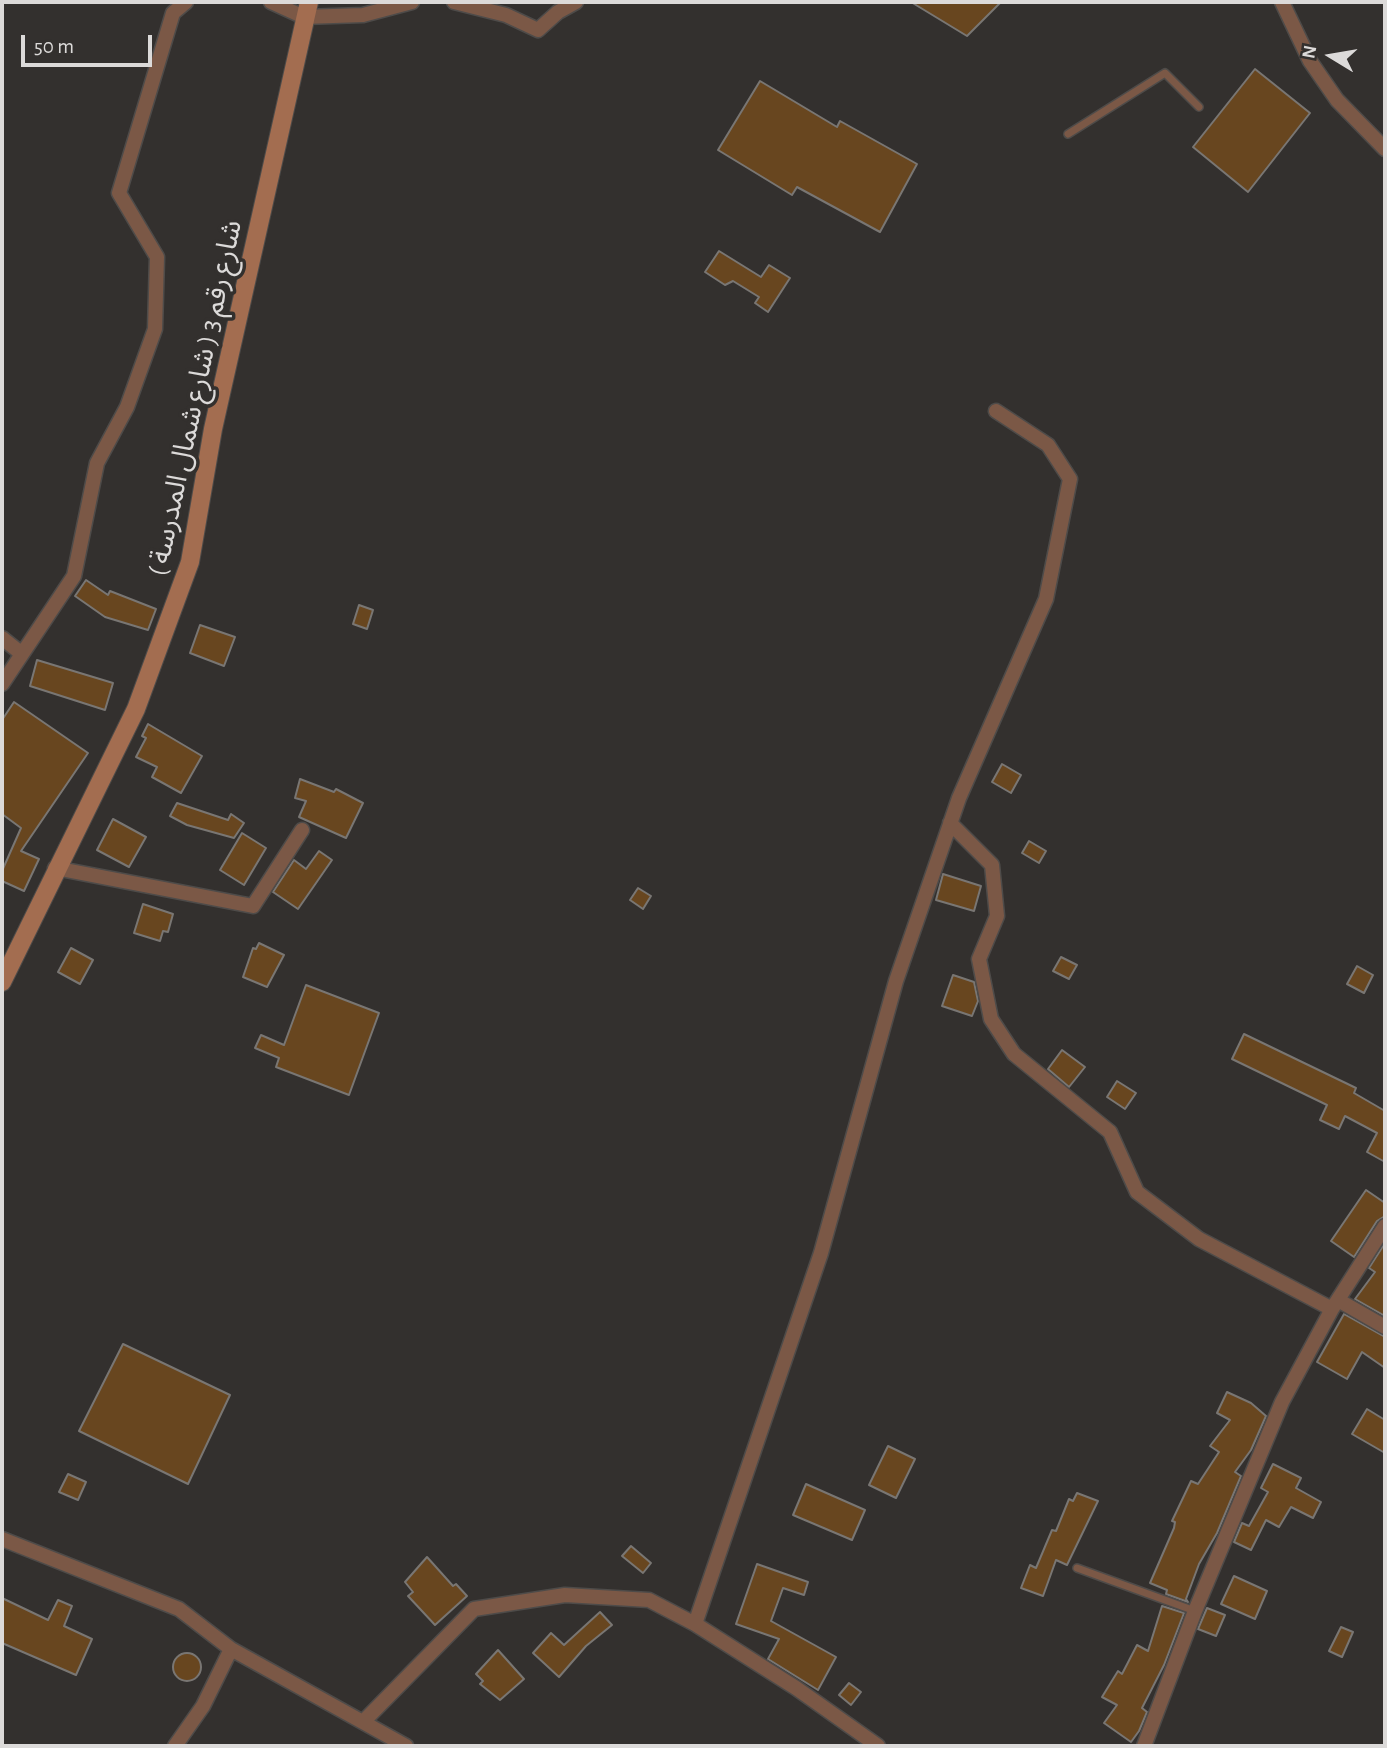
<!DOCTYPE html>
<html>
<head>
<meta charset="utf-8">
<style>
  body { margin:0 }
  #map { position:relative; width:1387px; height:1748px; overflow:hidden; background:#33302e; font-family:"Alegreya Sans",sans-serif }
  canvas { display:block }
  .frame { position:absolute; inset:0; border:4px solid #dcdad9; pointer-events:none }
  .north { position:absolute; left:1296px; top:21px; width:70px; height:70px; -webkit-text-stroke:5px #33302e; paint-order:stroke; rotate:281deg; font-size:19px; font-weight:700; line-height:28px; text-align:center; color:#dcdad9 }
  .north::after { content:''; display:block; margin:auto; width:24px; height:32px; background:#dcdad9; clip-path:polygon(50% 0,100% 100%,50% 72%,0 100%) }
  .scale { position:absolute; left:21px; top:35px; width:131px; height:32px; box-sizing:border-box; border:4px solid #dcdad9; border-top:0; padding-left:9px; font-size:21px; line-height:24px; white-space:nowrap; color:#dcdad9; -webkit-text-stroke:5px #33302e; paint-order:stroke }
</style>
</head>
<body>
<div id="map">
<canvas width="1387" height="1748"></canvas>
<div class="frame"></div>
<div class="north">N</div>
<div class="scale">50 m</div>
</div>
<script>
const ctx = document.querySelector('canvas').getContext('2d');
ctx.lineJoin = 'round';
function paint(path, color) { ctx.fillStyle = color; ctx.fill(path, 'evenodd'); }
function stroke(path, color, width, dash) { ctx.strokeStyle = color; ctx.lineWidth = width; ctx.lineCap = dash ? 'butt' : 'round'; ctx.setLineDash(dash || []); ctx.stroke(path); }
function drawText(font, color, halo, rows, align = 'center') {
  ctx.font = font + ' "Alegreya Sans","Noto Sans Arabic",sans-serif'; ctx.lineWidth = 7; ctx.setLineDash([]); ctx.textBaseline = 'middle'; ctx.strokeStyle = halo; ctx.fillStyle = color; for (const [text, x, y, turn = 0] of rows) {
    ctx.save(); ctx.translate(x, y); ctx.rotate((+turn || 0) * Math.PI / 180); ctx.textAlign = isNaN(turn) ? turn : align; if (halo) ctx.strokeText(text, 0, 0); ctx.fillText(text, 0, 0); ctx.restore();
  }
}
const building = new Path2D(`
  M911,2H1001L967,36Z
  M1255,69L1310,113L1248,192L1193,147Z
  M760,81L837,127L840,121L917,164L880,232L797,187L792,195L718,150Z
  M719,251L761,277L769,265L790,278L768,312L755,303L759,297L733,281L725,285L705,272Z
  M86,580L108,595L110,591L156,609L148,630L105,617L75,596Z
  M359,605L373,610L367,629L353,624Z
  M200,625L235,637L224,666L190,653Z
  M37,660L113,683L105,710L30,686Z
  M14,702L88,753L21,851L39,859L24,891L2,881V871L21,828L2,814V720Z
  M148,724L202,756L181,793L152,777L157,767L136,757L146,738L142,736Z
  M1002,764L1021,775L1011,793L992,782Z
  M300,779L334,792L336,789L363,803L346,838L299,817L306,801L295,798Z
  M177,803L228,820L231,814L244,823L234,838L187,825L170,816Z
  M113,819L146,837L129,867L97,850Z
  M242,833L266,848L244,885L220,870Z
  M1029,841L1046,851L1039,863L1022,853Z
  M319,851L332,860L298,909L273,892L294,860L306,869Z
  M943,874L981,886L974,911L936,900Z
  M638,888L651,896L643,909L630,900Z
  M143,904L173,914L168,932L163,931L160,941L134,933Z
  M259,943L284,955L267,987L243,977L253,948L256,949Z
  M71,948L93,960L80,984L58,972Z
  M1061,957L1077,965L1069,979L1053,971Z
  M1357,966L1373,975L1364,993L1347,984Z
  M953,975L974,982L978,1001L972,1016L942,1006Z
  M306,985L379,1013L349,1095L276,1067L279,1058L255,1048L261,1035L284,1045Z
  M1244,1034L1356,1088L1354,1093L1385,1111V1162L1367,1152L1377,1133L1345,1116L1339,1129L1320,1120L1327,1105L1232,1059Z
  M1062,1050L1085,1067L1069,1087L1048,1069Z
  M1117,1081L1136,1093L1125,1109L1107,1097Z
  M1366,1190L1385,1203V1216L1377,1221L1354,1257L1331,1241Z
  M1385,1243V1316L1355,1299L1375,1272L1369,1268Z
  M1344,1314L1385,1337V1368L1362,1352L1347,1379L1317,1362Z
  M123,1344L230,1395L188,1484L79,1431Z
  M1227,1392L1251,1403L1266,1416L1251,1450L1235,1472L1241,1476L1217,1533L1199,1564L1186,1599L1188,1602L1166,1594L1167,1590L1150,1583L1174,1528L1175,1522L1172,1521L1191,1481L1198,1484L1219,1452L1210,1446L1230,1420L1217,1413Z
  M1367,1409L1385,1420V1453L1352,1434Z
  M888,1446L915,1459L896,1498L869,1485Z
  M1273,1464L1301,1478L1296,1488L1321,1502L1313,1518L1291,1507L1279,1527L1266,1520L1251,1550L1234,1542L1242,1523L1249,1526L1268,1492L1261,1488Z
  M68,1474L86,1482L78,1500L59,1492Z
  M806,1484L865,1510L852,1540L793,1515Z
  M1077,1493L1098,1501L1067,1565L1056,1560L1043,1596L1021,1588L1030,1565L1036,1568L1052,1530L1056,1531L1069,1499L1073,1501Z
  M631,1546L651,1563L643,1573L622,1556Z
  M427,1557L453,1586L456,1584L467,1596L435,1625L408,1596L413,1592L405,1582Z
  M757,1564L808,1582L804,1595L783,1588L771,1621L836,1657L818,1690L768,1659L779,1639L736,1624Z
  M1234,1576L1267,1591L1255,1619L1221,1604Z
  M2,1598L48,1620L58,1600L72,1606L64,1626L92,1639L76,1675L2,1643Z
  M1162,1606L1184,1613L1164,1665L1142,1708L1147,1712L1139,1731L1131,1742L1104,1723L1117,1705L1102,1697L1118,1671L1122,1674L1137,1645L1148,1651Z
  M1207,1608L1225,1615L1216,1636L1198,1629Z
  M600,1612L612,1625L586,1646L559,1677L533,1653L551,1633L564,1645Z
  M1341,1627L1353,1632L1342,1657L1329,1651Z
  M498,1650L524,1679L500,1700L480,1684L483,1681L476,1674Z
  M173 1667a14 14 0 1 1 28 0a14 14 0 1 1-28 0Z
  M849,1683L861,1692L851,1705L839,1695Z`);
paint(building, '#68461f');
stroke(building, '#797673', 2);
const lane = new Path2D(`
  M1068,134L1165,73L1199,107
  M1077,1568L1195,1611`);
const street = new Path2D(`
  M271,2L304,17L363,15L412,2
  M454,2L506,15L538,30L558,12L576,2
  M1282,2L1310,61L1337,100L1385,149
  M2,638L22,654
  M2,684L74,576L97,463L127,407L155,329L157,257L119,193L173,13L186,2
  M950,823L992,865L997,916L979,959L991,1019L1014,1054L1110,1132L1137,1192L1199,1239L1332,1309
  M55,868L253,906L302,830
  M1338,1300L1385,1327
  M2,1539L179,1609L231,1649L406,1746
  M363,1722L474,1609L565,1595L649,1600L695,1624
  M175,1746L203,1706L231,1649
  M878,1746L796,1688L695,1624L821,1253L896,981L959,798L1046,599L1070,479L1048,445L996,411
  M1144,1746L1195,1611L1282,1402L1332,1309L1385,1226`);
const secondary = new Path2D(`
  M2,982L136,709L190,562L213,429L309,2`);
stroke(lane, '#4e4b49', 10);
stroke(street, '#4e4b49', 17);
stroke(secondary, '#4e4b49', 20);
stroke(lane, '#7b5846', 7);
stroke(street, '#7b5846', 14);
stroke(secondary, '#a36d50', 18);
drawText('28px', '#dcdad9', '#33302e', [
  ["شارع رقم 3 ( شارع شمال المدرسة )",195,398,-78]
]);
</script>
</body>
</html>
